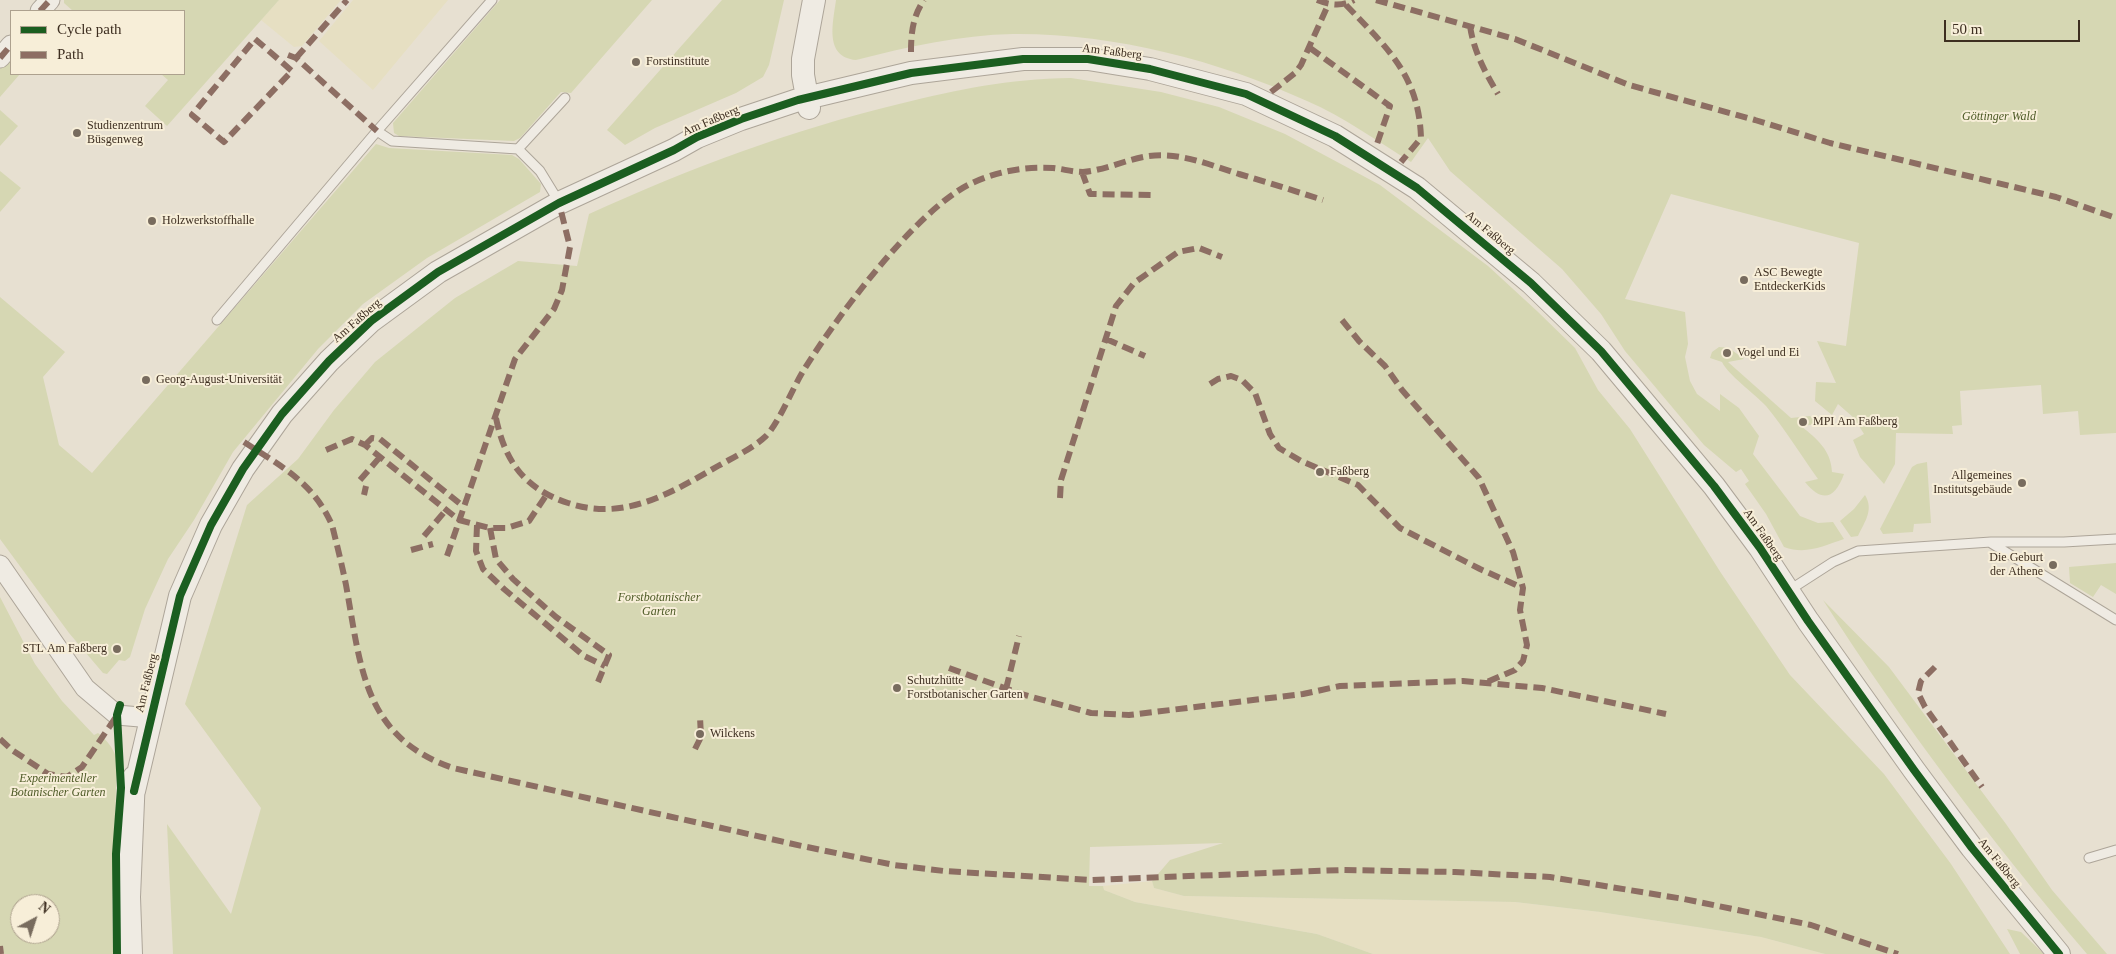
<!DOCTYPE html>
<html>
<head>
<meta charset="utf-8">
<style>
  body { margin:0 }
  #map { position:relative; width:2116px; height:954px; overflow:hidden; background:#e7e0d1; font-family:"Times New Roman",serif }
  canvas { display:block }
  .legend { position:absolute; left:10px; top:10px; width:175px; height:65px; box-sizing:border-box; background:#f7eed8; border:1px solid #ada18e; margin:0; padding:6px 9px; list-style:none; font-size:15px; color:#3d2e20 }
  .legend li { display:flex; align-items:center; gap:10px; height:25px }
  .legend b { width:25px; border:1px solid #ada18e }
  .north { position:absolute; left:10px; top:894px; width:50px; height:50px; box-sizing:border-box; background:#f7eed8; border:1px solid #ada18e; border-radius:50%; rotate:40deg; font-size:14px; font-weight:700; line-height:20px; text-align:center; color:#3d2e20 }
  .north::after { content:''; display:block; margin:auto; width:18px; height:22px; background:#786c5e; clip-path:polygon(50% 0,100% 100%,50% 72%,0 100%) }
  .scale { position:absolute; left:1944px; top:20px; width:136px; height:22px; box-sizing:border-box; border:2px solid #3d2e20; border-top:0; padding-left:6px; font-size:15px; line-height:18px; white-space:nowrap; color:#3d2e20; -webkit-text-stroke:4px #f7eed8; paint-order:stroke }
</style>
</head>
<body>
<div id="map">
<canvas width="2116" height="954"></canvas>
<ul class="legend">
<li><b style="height:6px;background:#1b5e20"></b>Cycle path</li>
<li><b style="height:6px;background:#8d6e63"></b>Path</li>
</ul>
<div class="north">N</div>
<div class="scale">50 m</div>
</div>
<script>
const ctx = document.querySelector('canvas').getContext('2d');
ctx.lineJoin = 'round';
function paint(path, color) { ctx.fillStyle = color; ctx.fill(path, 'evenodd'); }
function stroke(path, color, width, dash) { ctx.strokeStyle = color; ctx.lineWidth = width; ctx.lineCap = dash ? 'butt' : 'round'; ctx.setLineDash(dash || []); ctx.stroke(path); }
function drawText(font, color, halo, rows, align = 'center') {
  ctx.font = font + ' "Times New Roman",serif'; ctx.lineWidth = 4; ctx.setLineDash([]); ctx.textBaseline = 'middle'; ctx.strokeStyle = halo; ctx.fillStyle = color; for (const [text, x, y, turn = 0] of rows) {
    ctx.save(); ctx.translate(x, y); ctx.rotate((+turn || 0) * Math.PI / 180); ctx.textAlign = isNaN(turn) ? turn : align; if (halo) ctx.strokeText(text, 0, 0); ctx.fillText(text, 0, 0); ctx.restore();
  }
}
paint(new Path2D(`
  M279,0H341L302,46L294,47L261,20Z
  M353,0H448L373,90L319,41Z
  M1152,881L1154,888L1184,896L1515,902L1600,912L1761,937L1825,954H1373L1317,934L1135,902L1104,890L1103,886Z`), '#e6dfc2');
paint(new Path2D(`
  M64,0H279L167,126L145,106L168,80L161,74H184V11H73L64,3Z
  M500,0H652L571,93L561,92L520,138L514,141L399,136L394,133L393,123Z
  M722,0H784L769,65L763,77L736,93L655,128L625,145L607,130Z
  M836,0H2116V433L2080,435L2078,411L2043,414L2041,385L1960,391L1962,425L1952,426L1953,434L1896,433L1895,464L1884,484L1860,457L1853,440L1864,434L1854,418L1838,404L1832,415L1815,401L1816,382L1836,383L1817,341L1846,346L1859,243L1671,194L1625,299L1685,312L1688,344L1685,357L1690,381L1697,394L1720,411V394L1739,408L1759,436L1753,454L1800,516L1818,523L1833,522L1844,539C1823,546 1806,555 1784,547L1766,514L1745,484L1749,481L1741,469L1736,472L1704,445L1625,351L1601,314L1562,269L1450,171L1428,138L1411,162C1377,141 1344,117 1307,101C1217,60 1112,33 1013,34C960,35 907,47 856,60C824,57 833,23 836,0Z
  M11,56V74H20L0,97V69Z
  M1071,78L1161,92L1219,107L1285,134L1380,185L1488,266L1537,311L1575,348L1598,390L1630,429L1721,573L1790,675L1884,774L1951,864L2010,954H1825L1761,937L1600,912L1515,902L1184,896L1154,888L1152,881L1170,860L1223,843L1090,847L1089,886H1103L1104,890L1135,902L1317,934L1373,954H173L167,824L231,914L261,808L185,704L247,505L298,459L334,410L375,362L455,298L518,261L577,266L589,214C690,168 792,130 899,104C961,89 1006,79 1071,78Z
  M0,110L18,126L0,146Z
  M376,144L389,148L512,155L519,159L541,184L540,192L427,258L363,304L318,349L233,452L194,520L168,559L145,609L130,657L125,661L119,660L107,674L103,673L69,633L0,539V297L65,352L43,377L59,445L92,473Z
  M0,171L21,188L0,212Z
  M1719,347L1729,348L1744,359L1728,362L1791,418L1810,416L1819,424L1801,426C1817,439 1831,450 1832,472L1844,474C1835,499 1822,503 1805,482L1818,479C1801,455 1785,429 1766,406C1754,393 1728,375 1722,362L1710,358L1712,352Z
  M1927,462L1931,523L1914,524L1913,532L1883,534L1880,529L1912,467L1917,464Z
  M1865,495C1874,510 1865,521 1858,536L1851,537L1840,521L1854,509Z
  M2116,563V594L2101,585L2093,597L2070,583L2069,567Z
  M0,597L35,664L62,701L94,735L98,733C107,740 113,748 117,759L112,901L113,954H0ZM20,904H50V934H20Z
  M1823,600L1889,667L2006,824L2052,890L2107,954H2087C1992,842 1903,725 1823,600Z
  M2007,929L2021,932L2044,954H2020Z`), '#d6d7b3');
const service = new Path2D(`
  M377,131L392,141L518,149L540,171L559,202
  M518,149L565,98
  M217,320L377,131L492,0
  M1991,543L2116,620
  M1788,591L1833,562L1858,551L1991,542H2064L2116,539
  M2089,858L2116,850`);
const minor = new Path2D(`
  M40,11L50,0
  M0,58L11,45
  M0,565L85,688L117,715L140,717`);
const tertiary = new Path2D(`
  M809,108L803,75V59L814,0
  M134,791L180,596L211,525L243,469L282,414L329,361L371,321L438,272L559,203L674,150L697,137L741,119L798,100L911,73L1023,59H1088L1150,69L1246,94L1335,136L1417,188L1531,283L1601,351L1714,486L1760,548L1808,621L1914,770L1972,848L2059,954
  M131,954L129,897L134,777`);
stroke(service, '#ada599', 11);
stroke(minor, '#ada599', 21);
stroke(tertiary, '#ada599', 24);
stroke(service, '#efebe3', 9);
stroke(minor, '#efebe3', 19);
stroke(tertiary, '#efebe3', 22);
stroke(new Path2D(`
  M1317,0C1330,5 1341,7 1354,0
  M1376,0L1515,39L1629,85L1755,120L1830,143L2056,197L2116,218
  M1346,5C1387,48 1419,75 1421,138L1401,162
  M40,11L50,0
  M1470,26C1474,52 1485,72 1498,94
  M255,39L292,71L224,142L192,115Z
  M1310,48L1390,106L1376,147
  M911,52C911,32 913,16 924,0
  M288,55L296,58L377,131
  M0,58L11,45
  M296,58L347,0
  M1271,92L1295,73L1301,65L1328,5
  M1082,172L1090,194L1152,195
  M1342,320L1359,341L1385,366L1402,390L1479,478L1513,552L1523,588L1520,610L1527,645L1523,661L1515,670L1487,682
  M1106,339L1145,356
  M1210,384L1218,379L1231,376L1242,380L1255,393L1270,434L1279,448L1301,461L1358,485L1400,528L1480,569L1523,588
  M496,418C505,462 525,489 568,503C624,522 671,493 718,466C734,457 752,449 766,436C778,424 792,390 802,373C834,320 914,213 968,185C994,172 1024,166 1053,168C1063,169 1073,172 1083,172C1106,170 1127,159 1149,156C1180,152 1210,165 1239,174C1267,182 1295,191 1323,200
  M244,442C282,467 313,482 332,525C337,545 342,565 346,585C361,667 363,737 453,768L802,846L894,865L944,871L1090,880L1342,870L1455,872L1550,877L1684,899L1811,925L1898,954
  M365,445L372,438L380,439L464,507
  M326,450L352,439L365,445L459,520L490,528H507L529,521L547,494
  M360,480L380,457
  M364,495L366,486
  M1060,498L1061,480L1116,306L1134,283L1178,252L1199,248L1222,257
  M477,525L476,551L483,569L504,589L584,656L605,666
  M490,528L496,559L513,579L556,617L609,655L598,682
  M424,536L446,510
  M411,550L433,544
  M447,556L515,359L554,309L562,290L570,247L559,203
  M1935,667L1921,681L1918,693L1925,707L1982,787
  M949,668L1021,694L1091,713L1129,715L1303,694L1340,686L1463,681L1542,688L1666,714
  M1006,689L1019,636
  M0,739L12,750L48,774L67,777L82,767L116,717
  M695,749L701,737L700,717
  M0,946L1,954`), '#8d6e63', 6, [12, 6]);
stroke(new Path2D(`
  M134,791L180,596L211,525L243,469L282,414L329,361L371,321L438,272L559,203L674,150L697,137L741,119L798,100L911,73L1023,59H1088L1150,69L1246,94L1335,136L1417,188L1531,283L1601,351L1714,486L1760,548L1808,621L1914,770L1972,848L2059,954
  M117,954L116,854L121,788L117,715L120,705`), '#1b5e20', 8);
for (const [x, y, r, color] of [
  [636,62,5,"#786c5e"],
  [77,133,5,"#786c5e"],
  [152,221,5,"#786c5e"],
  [1744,280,5,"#786c5e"],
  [1727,353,5,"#786c5e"],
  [146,380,5,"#786c5e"],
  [1803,422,5,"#786c5e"],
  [1320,472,5,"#786c5e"],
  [2022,483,5,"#786c5e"],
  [2053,565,5,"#786c5e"],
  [117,649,5,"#786c5e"],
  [897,688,5,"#786c5e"],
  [700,734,5,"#786c5e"]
]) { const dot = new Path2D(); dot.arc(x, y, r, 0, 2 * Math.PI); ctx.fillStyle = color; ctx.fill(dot); stroke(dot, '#f7eed8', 2); }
drawText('12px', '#3d2e20', '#f7eed8', [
  ["Am Faßberg",1112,52,7],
  ["Am Faßberg",711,121,-23],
  ["Am Faßberg",1490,233,40],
  ["Am Faßberg",357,321,-41],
  ["Am Faßberg",1763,535,55],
  ["Am Faßberg",147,683,-76],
  ["Am Faßberg",1999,863,51]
]);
drawText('12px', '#3d2e20', '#f7eed8', [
  ["Forstinstitute",646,62],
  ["Studienzentrum",87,126],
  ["Büsgenweg",87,140],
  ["Holzwerkstoffhalle",162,221],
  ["ASC Bewegte",1754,273],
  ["EntdeckerKids",1754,287],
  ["Vogel und Ei",1737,353],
  ["Georg-August-Universität",156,380],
  ["MPI Am Faßberg",1813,422],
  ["Faßberg",1330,472],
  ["Allgemeines",2012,476,"right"],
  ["Institutsgebäude",2012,490,"right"],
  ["Die Geburt",2043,558,"right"],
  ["der Athene",2043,572,"right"],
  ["STL Am Faßberg",107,649,"right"],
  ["Schutzhütte",907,681],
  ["Forstbotanischer Garten",907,695],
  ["Wilckens",710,734]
], 'left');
drawText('italic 12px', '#4d5a26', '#f7eed8', [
  ["Göttinger Wald",1999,117],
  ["Forstbotanischer",659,598],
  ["Garten",659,612],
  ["Experimenteller",58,779],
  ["Botanischer Garten",58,793]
]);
</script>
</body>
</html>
